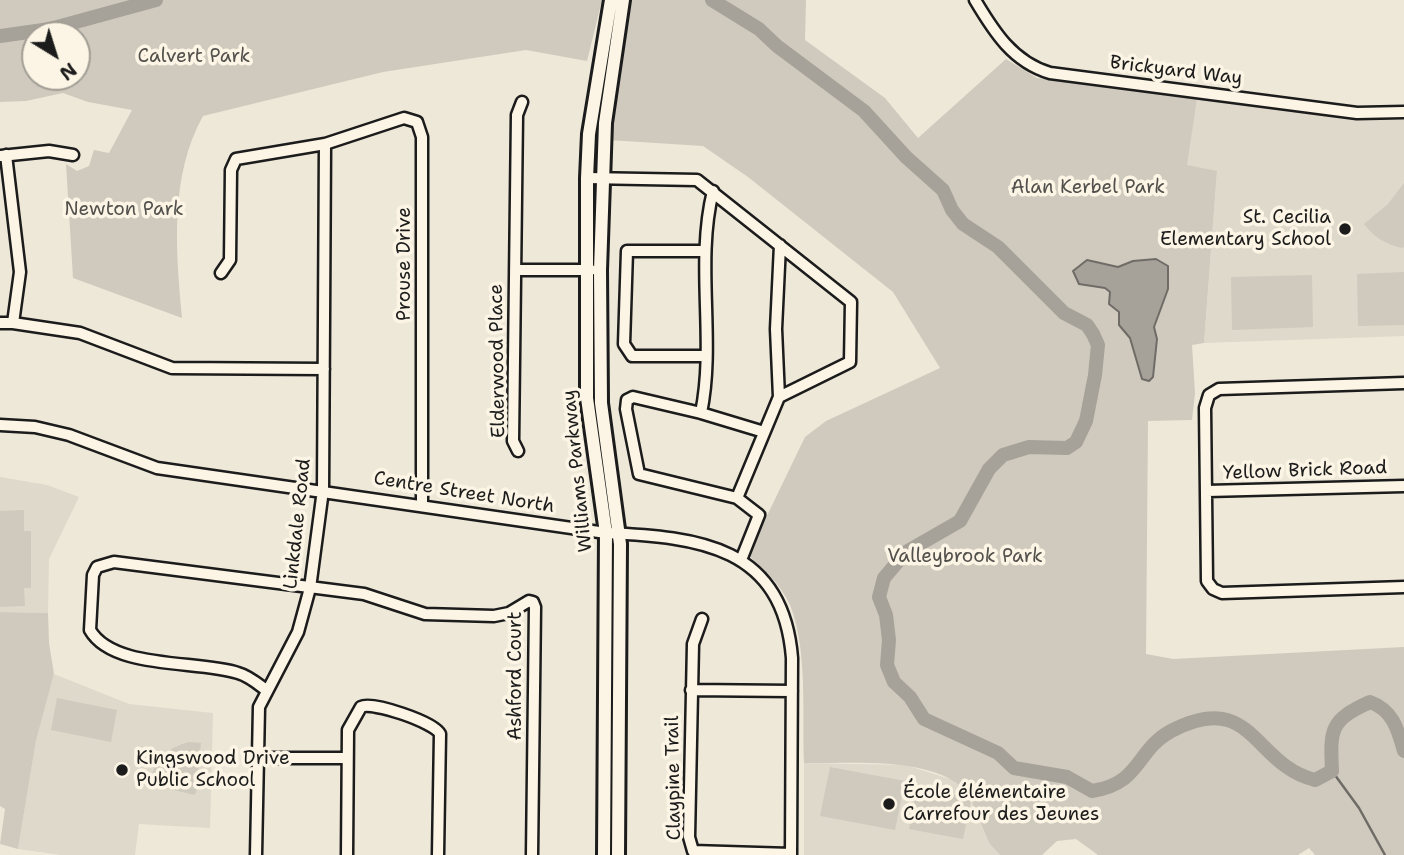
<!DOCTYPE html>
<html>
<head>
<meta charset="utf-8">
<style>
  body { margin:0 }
  #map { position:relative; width:1404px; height:855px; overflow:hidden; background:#eee8d9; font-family:"Shantell Sans",sans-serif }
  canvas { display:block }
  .north { position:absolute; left:21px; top:21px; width:70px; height:70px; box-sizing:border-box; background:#fcf5e5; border:2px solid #a29e95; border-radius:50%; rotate:142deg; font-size:19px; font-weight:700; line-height:28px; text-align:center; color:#1c1c1c }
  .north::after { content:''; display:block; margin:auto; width:24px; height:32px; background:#1c1c1c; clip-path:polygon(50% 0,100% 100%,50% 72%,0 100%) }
</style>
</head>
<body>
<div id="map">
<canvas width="1404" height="855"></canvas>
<div class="north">N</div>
</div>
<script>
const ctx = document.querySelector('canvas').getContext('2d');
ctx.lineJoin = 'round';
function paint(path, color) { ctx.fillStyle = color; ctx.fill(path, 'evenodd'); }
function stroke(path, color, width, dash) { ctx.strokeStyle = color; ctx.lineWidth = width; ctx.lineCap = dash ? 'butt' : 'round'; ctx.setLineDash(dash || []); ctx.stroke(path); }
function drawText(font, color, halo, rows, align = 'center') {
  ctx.font = font + ' "Shantell Sans",sans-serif'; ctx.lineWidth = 7; ctx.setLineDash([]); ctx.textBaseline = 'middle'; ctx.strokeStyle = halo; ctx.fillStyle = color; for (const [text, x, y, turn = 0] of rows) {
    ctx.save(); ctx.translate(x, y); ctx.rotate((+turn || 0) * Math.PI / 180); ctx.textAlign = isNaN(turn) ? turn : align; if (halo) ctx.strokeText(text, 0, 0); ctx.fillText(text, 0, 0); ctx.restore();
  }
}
paint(new Path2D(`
  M1197,99L1361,119L1404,120V336L1204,343L1217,172L1186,166Z
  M0,477L47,485L79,497L49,559L48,613L0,612Z
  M54,674L129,704L213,713L210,828L139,824L135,855H61L18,849L36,741Z
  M804,763L906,765L953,780L968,794L989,843L1000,855H804Z`), '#ded9cb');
paint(new Path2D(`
  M0,0H602L587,61L526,50L383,72L203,116C169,177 176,251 182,318L73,278L66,164L77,171L89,166L94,150L109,153L132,110L88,102L63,93L26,101L0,102ZM77,35V77H35V35Z
  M631,0H806L805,40L885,98L918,138L1006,59L1037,78L1197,99L1187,165L1217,171L1204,343L1192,345L1195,393L1192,420L1148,421L1146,654L1173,659L1404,647V855H1315L1309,848L1298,855H1098L1076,839L1057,841L1042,855H1000L989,843L971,800L963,839L909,829L917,788L970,797C942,754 849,764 804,763C802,716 808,649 790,605C781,585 764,569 748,555L805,437L826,421L940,368L893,292L748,177L703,146L608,140Z
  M1404,183V247L1402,248C1385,244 1375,238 1364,224L1388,204Z
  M1404,272V325L1358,326L1357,274Z
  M1312,275L1313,327L1232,330L1231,277Z
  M24,510V531H31V588H24L25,606L0,607V511Z
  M0,612L48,613L49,643L54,674L36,741L18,849L0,844L5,809L0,806Z
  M57,698L117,710L111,742L51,730Z
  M189,742L201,743L196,793L194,795L150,784C153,761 166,748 189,742Z
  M830,767L905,781L895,830L820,816Z`), '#cfcabd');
const water = new Path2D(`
  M1156,259L1168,266V289L1154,327L1157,339L1153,377L1149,381L1142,379L1130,338L1119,325V312L1109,304L1110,292L1105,288L1079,284L1073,271L1087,260L1118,267L1133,261Z`);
paint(water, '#a7a299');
stroke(water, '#6f6c67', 2);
stroke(new Path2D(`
  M1332,771L1359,808L1385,855`), '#6f6c67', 2.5);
stroke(new Path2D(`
  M712,0L759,29L777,46L864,111L906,157L943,190L952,210L963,224L998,247L1064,313L1087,325L1093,334L1098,345L1095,375L1086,421L1076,442L1067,448L1029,447L1003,455L989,469L960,521L906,552L884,578L879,597L886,615L889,640L887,665L894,682L910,697L924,719L998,753L1014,768L1067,777L1092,791C1141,784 1136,750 1171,731C1253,688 1253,765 1315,780L1332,771C1330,729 1330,720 1370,702C1393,710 1398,730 1404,751
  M0,36L50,29L156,0`), '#a7a299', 14);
const minor = new Path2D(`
  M975,0C994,32 1013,62 1050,73L1357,113L1404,112
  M6,155L20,272L13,323
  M1,156L49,151L73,155
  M587,178L697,180L851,302L850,362L779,397
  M515,270H591
  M221,273L230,260L231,170L236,159L325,144L404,118L417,122L422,137V504
  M0,323H13L80,333L172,368L324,369
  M705,356H632L624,344L627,251H705
  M1404,383L1219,389L1209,395L1205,408L1207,581L1213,589L1222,593L1404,587
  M701,413C716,340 695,264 713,191
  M0,425L35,427L69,435L157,468L606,533C699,537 783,546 792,658L791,855
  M518,451L513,441L517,115L522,102
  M1207,491L1404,486
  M737,498L779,397L776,329L780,245
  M741,560L759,515L737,498L639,474L626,409L627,400L633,397L701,413L764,432
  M702,619L693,644L689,837L693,851L791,854
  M266,690C258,684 249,676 238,673C199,660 113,670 90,630L93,575L97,567L114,562L364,594L425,614L494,616L509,613L529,601L533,602L535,607L532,855
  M691,690L792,691
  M257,758H346
  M256,855L259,707L298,632L310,588L323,490L325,144
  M347,855L348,730L361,707C372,701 434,722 440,734L438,855`);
const major = new Path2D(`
  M604,855L606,533L587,398V178L589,134L611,0
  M618,855L620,544L601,403L600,270L605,123L623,0`);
stroke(minor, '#1c1c1c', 15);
stroke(major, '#1c1c1c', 18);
stroke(minor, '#fcf5e5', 10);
stroke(major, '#fcf5e5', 12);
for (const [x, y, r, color] of [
  [1345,229,7,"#1c1c1c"],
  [122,770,7,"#1c1c1c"],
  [889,804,7,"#1c1c1c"]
]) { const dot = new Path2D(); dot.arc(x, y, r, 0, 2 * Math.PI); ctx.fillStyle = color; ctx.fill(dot); stroke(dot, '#fcf5e5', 2.5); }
drawText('19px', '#52504c', '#fcf5e5', [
  ["Calvert Park",194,57],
  ["Alan Kerbel Park",1088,188],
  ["Newton Park",124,210],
  ["Valleybrook Park",965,557]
]);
drawText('19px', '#1c1c1c', '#fcf5e5', [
  ["Brickyard Way",1176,71,7],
  ["Prouse Drive",405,264,-90],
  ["Elderwood Place",498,361,-91],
  ["Williams Parkway",578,471,-96],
  ["Yellow Brick Road",1305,471,-2],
  ["Centre Street North",464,493,9],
  ["Linkdale Road",298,524,-84],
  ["Ashford Court",516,676,-90],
  ["Claypine Trail",674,778,-91]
]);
drawText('19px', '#1c1c1c', '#fcf5e5', [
  ["St. Cecilia",1331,218,"right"],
  ["Elementary School",1331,240,"right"],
  ["Kingswood Drive",136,759],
  ["Public School",136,781],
  ["École élémentaire",903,793],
  ["Carrefour des Jeunes",903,815]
], 'left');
</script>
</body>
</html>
